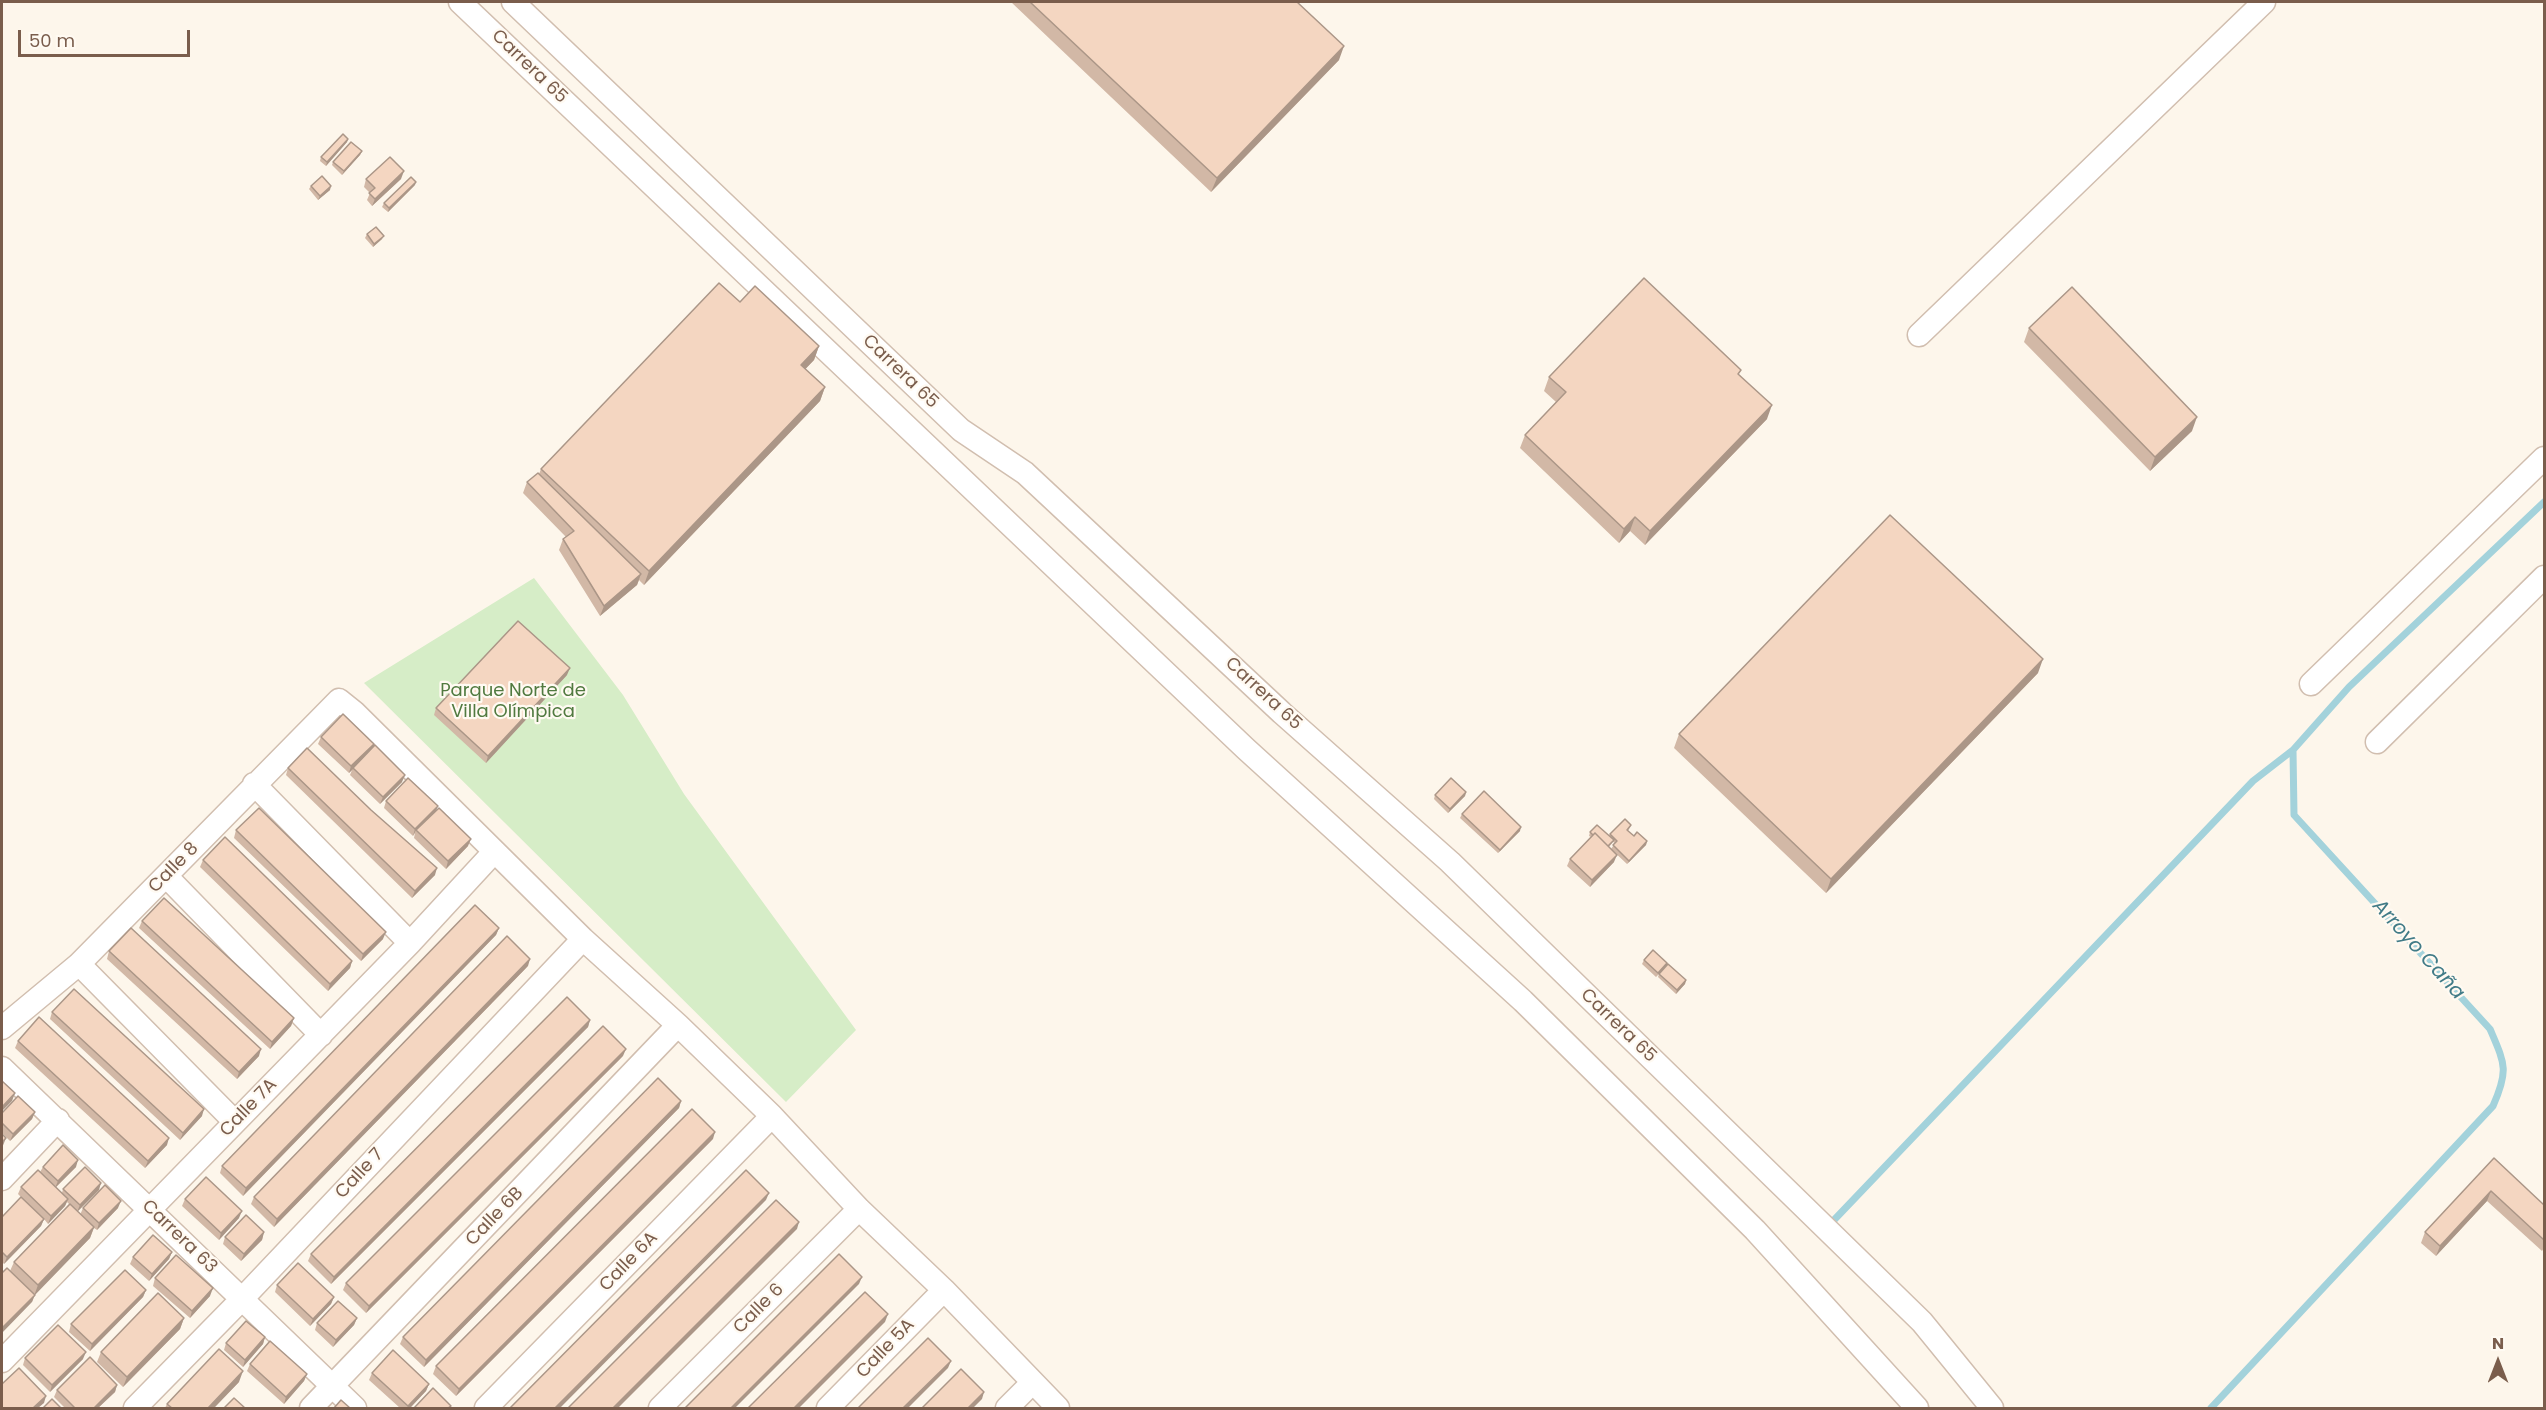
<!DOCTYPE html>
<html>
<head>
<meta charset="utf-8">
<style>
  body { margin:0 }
  #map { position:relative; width:2546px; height:1410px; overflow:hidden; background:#fdf6eb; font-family:Poppins,sans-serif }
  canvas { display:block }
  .frame { position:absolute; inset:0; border:3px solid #7a5d4c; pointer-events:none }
  .north { position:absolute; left:2468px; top:1332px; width:60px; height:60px; -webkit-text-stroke:4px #fffaf2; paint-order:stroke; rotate:0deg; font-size:16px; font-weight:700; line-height:24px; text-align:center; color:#7a5d4c }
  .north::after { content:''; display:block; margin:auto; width:21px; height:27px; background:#7a5d4c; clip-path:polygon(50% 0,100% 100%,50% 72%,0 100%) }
  .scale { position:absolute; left:18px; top:30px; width:172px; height:27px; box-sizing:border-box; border:3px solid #7a5d4c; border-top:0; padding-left:8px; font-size:18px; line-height:21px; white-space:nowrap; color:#7a5d4c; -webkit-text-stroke:4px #fffaf2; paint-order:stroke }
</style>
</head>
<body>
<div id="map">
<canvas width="2546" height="1410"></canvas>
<div class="frame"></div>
<div class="north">N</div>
<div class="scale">50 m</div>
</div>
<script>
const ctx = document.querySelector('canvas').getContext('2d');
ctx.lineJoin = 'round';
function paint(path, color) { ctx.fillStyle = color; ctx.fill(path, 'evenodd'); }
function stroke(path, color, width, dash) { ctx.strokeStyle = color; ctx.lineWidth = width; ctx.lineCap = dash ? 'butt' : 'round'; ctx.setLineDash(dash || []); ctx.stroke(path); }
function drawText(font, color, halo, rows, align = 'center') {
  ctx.font = font + ' Poppins,sans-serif'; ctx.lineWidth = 4.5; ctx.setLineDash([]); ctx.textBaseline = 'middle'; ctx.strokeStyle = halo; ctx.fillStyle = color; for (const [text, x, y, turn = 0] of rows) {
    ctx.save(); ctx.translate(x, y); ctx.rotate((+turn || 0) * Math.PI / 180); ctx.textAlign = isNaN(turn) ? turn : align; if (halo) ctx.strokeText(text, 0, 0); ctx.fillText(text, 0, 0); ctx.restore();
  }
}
paint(new Path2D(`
  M534,578L623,695L684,794L856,1030L786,1102L364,683Z`), '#d6edc7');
stroke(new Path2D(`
  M1834,1220L2253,781L2293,750
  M2211,1408L2493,1106C2509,1070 2505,1064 2490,1029L2294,815L2293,750L2349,687L2544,502`), '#a3d2db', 7);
const minor = new Path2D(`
  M460,2L1246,749L1523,1001L1755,1230L1917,1408
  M513,2L961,430L1025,473L1282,713L1450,862L1922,1322L1992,1408
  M1919,335L2264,2
  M2311,684L2544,458
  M2377,742L2544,577
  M254,784L410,943
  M167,877L321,1035
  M79,964L235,1122
  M2,1028L79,964L339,700L354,712L583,939L678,1025L772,1116L859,1209L944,1290L1058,1408
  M2,1068L355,1408
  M2,1179L58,1120
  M2,1361L410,943L494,852
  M135,1408L242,1299L583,939
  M311,1408L678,1025
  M486,1408L772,1116
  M660,1408L859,1209
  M828,1408L944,1290
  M1007,1408L1032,1383`);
stroke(minor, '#d1beaf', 25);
stroke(minor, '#fff', 22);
paint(new Path2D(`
  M1011,2H1297L1339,60L1211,192Z
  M348,139L347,142L326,166L320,161L321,157Z
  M362,151L360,155L342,175L332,165L333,162Z
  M366,179H401L372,206L367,200L370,193L364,187Z
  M415,185L388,212L382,207L384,203Z
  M311,186L330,190L318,200L309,189Z
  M367,234L382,239L373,247L365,238Z
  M740,302L819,346L814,360L805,369L825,387L820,401L644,585L639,580L637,585L600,616L559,550L563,539L566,537L523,493L527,482L539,474L541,469Z
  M2029,328L2192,431L2150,471L2024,342Z
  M1740,375L1767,419L1645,545L1630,531L1619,543L1520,448L1525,435L1556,402L1544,391L1549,377Z
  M2038,673L1826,893L1674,748L1679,734Z
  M567,675L486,763L434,715L436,708Z
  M321,737L374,744L372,749L402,782L380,804L350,775L352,770L349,773L318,744Z
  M288,768L435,875L412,898L286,775Z
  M1466,792L1465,796L1448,813L1434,799L1435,795Z
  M386,801L436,811L468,846L446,869L414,838L415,833L413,836L384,808Z
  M1462,814L1520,831L1498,853L1460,818Z
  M1631,825L1628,831L1634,836L1647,841L1646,845L1627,864L1611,849L1615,843L1613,842L1609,847L1614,862L1590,887L1567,866L1570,859L1591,837L1589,836L1590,832L1609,836L1610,834Z
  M236,830L383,939L361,961L234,838Z
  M203,860L352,961L350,968L328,991L200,867Z
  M142,921L294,1018L291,1026L270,1049L139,928Z
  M499,928L496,935L243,1196L220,1173L222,1166Z
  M109,951L259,1056L237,1079L107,959Z
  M1644,960L1686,980L1685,984L1676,994L1658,977L1659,974L1656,977L1642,964Z
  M528,966L274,1227L251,1204L254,1197Z
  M52,1012L202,1116L180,1140L50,1019Z
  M590,1020L588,1027L331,1284L308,1261L311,1254Z
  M18,1041L167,1145L145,1168L15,1048Z
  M623,1056L366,1313L343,1290L346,1283Z
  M681,1101L679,1108L424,1367L400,1344L403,1337Z
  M35,1112L32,1119L10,1141L2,1133V1113Z
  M713,1139L456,1396L433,1374L436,1366Z
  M2494,1158L2544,1205V1248L2542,1251L2487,1201L2436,1256L2421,1243L2425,1232Z
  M43,1167H76L56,1187L62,1193L63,1189L99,1190L77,1212L80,1215L83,1208H118L97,1230L94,1228L90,1238L34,1295L32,1302L10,1271L14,1262L69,1204L67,1202L65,1206L48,1224L44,1219L41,1226L4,1264L3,1263L2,1267V1217L21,1197L18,1194L21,1187L40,1172Z
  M185,1199L239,1218L219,1240L182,1206Z
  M264,1232L262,1240L241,1261L223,1244L225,1237Z
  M172,1252L169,1259L149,1281L130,1264L133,1257Z
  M155,1278L210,1296L190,1318L153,1286Z
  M277,1285L334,1297L331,1304L310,1326L275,1292Z
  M146,1290L143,1297L90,1351L69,1332L71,1324Z
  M184,1318L180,1329L123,1387L97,1362L101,1352Z
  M357,1318L354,1325L333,1347L315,1330L317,1323Z
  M265,1337L263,1344L243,1367L224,1350L226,1343Z
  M25,1358L83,1359L50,1392L23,1365Z
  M250,1364L307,1374L304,1381L284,1404L247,1371Z
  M372,1373L429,1384L426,1391L410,1408H400L369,1380Z
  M239,1382L214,1408H165L167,1404Z
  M117,1385L115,1392L98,1408H65L54,1397L57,1390Z`), '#d2b8a6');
paint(new Path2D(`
  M1344,46L1339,60L1211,192L1217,178Z
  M348,139L347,142L326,166L327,162Z
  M362,151L360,155L342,175L344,171Z
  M404,171L401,179L372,206L375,199Z
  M416,182L415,185L388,212L389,208Z
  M331,186L330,190L318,200L320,196Z
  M384,236L382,239L373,247L374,244Z
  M819,346L814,360L796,379L801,365Z
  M825,387L820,401L644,585L649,571Z
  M1772,405L1767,419L1645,545L1650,531Z
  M2197,417L2192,431L2150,471L2155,457Z
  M1635,517L1630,531L1619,543L1624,529Z
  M641,574L637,585L600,616L604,606Z
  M2043,659L2038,673L1826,893L1831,879Z
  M570,668L567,675L486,763L488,756Z
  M374,744L371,751L349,773L351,766Z
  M405,775L402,782L380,804L383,797Z
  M1466,792L1465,796L1448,813L1450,809Z
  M438,806L435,813L416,830L413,836L415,829Z
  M1521,827L1520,831L1498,853L1500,850Z
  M471,839L468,846L446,869L448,861Z
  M1647,841L1646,845L1627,864L1629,861Z
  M1617,855L1614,862L1590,887L1592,880Z
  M437,868L435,875L412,898L415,891Z
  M499,928L496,935L243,1196L246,1188Z
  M386,932L383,939L361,961L363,954Z
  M530,959L528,966L274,1227L277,1219Z
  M352,961L350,968L328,991L330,984Z
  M1686,980L1685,984L1676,994L1677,990Z
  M294,1018L291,1026L270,1049L272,1042Z
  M590,1020L588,1027L331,1284L334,1277Z
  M261,1049L259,1056L237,1079L239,1072Z
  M626,1049L623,1056L366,1313L369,1306Z
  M15,1093L12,1101L2,1111V1107Z
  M681,1101L679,1108L424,1367L426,1360Z
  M204,1109L202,1116L180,1140L183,1133Z
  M35,1112L32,1119L10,1141L13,1134Z
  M715,1132L713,1139L456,1396L459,1389Z
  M6,1138L2,1148V1142Z
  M169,1138L167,1145L145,1168L148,1161Z
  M78,1160L76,1167L55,1188L58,1181Z
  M101,1183L99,1190L77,1212L80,1205Z
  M2491,1191L2487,1201L2436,1256L2440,1246Z
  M769,1193L766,1200L560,1408H555Z
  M68,1199L65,1206L48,1224L51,1216Z
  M121,1201L118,1208L97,1230L99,1223Z
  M242,1211L239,1218L219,1240L221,1233Z
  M44,1219L41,1226L4,1264L7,1257Z
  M799,1222L797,1229L618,1408H613Z
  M94,1227L90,1238L34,1296L38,1285Z
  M264,1232L262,1240L241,1261L244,1254Z
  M172,1252L169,1259L149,1281L152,1274Z
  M862,1277L859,1284L735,1408H731Z
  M213,1288L210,1296L190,1318L192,1311Z
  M146,1290L143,1297L90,1351L92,1344Z
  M35,1295L32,1302L2,1333V1328Z
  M334,1297L331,1304L310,1326L313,1319Z
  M888,1314L885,1322L799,1408H794Z
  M184,1318L180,1329L123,1387L127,1377Z
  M357,1318L354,1325L333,1347L336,1340Z
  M265,1337L263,1344L243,1367L245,1360Z
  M86,1352L83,1359L50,1392L52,1385Z
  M951,1361L948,1368L908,1408H903Z
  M243,1371L239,1382L214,1408H208Z
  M307,1374L304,1381L284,1404L286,1397Z
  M429,1384L426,1391L410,1408H407L408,1406Z
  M117,1385L115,1392L98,1408H94Z
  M984,1392L982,1399L973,1408H968Z
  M46,1396L44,1403L38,1408H33Z`), '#ab9687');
const building = new Path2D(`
  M1030,2H1297L1344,46L1217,178Z
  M343,134L348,139L327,162L321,157Z
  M351,142L362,151L344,171L333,162Z
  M390,157L404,171L375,199L369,193L375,188L366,179Z
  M322,176L331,186L320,196L311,186Z
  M411,177L416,182L389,208L384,203Z
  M376,227L384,236L374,244L367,234Z
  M1644,278L1741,370L1738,374L1772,405L1650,531L1635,517L1624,529L1525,435L1566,392L1549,377Z
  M719,283L740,302L755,286L819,346L801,365L825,387L649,571L541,469Z
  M2072,287L2197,417L2155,457L2029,328Z
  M538,473L641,574L604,606L563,539L574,531L527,482Z
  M1890,515L2043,659L1831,879L1679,734Z
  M518,621L570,668L488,756L436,708Z
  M343,714L374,744L351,766L321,737Z
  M375,745L405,775L383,797L353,768Z
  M307,748L371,810L437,868L415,891L288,768Z
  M408,778L438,806L415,829L386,801Z
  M1451,778L1466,792L1450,809L1435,795Z
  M1484,791L1521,827L1500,850L1462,814Z
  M259,808L386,932L363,954L236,830Z
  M439,808L471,839L448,861L416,830Z
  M1625,819L1631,825L1627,830L1634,836L1637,832L1647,841L1629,861L1613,845L1617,841L1610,834Z
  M1597,825L1614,840L1608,846L1595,833L1593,835L1590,832Z
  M1595,833L1617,855L1592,880L1570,859Z
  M225,837L352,961L330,984L203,860Z
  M164,898L294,1018L272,1042L142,921Z
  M475,905L499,928L246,1188L222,1166Z
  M131,928L261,1049L239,1072L109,951Z
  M507,936L530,959L277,1219L254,1197Z
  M1653,950L1667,963L1658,973L1644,960Z
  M1668,964L1686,980L1677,990L1659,974Z
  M74,989L204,1109L183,1133L52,1012Z
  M567,997L590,1020L334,1277L311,1254Z
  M39,1017L169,1138L148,1161L18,1041Z
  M603,1026L626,1049L369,1306L346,1283Z
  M658,1078L681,1101L426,1360L403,1337Z
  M2,1081L15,1093L2,1107Z
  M18,1096L35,1112L13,1134L2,1123V1113Z
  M692,1109L715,1132L459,1389L436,1366Z
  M2,1134L6,1138L2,1142Z
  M63,1145L78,1160L58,1181L43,1167Z
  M2494,1158L2544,1205V1240L2491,1191L2440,1246L2425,1232Z
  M85,1167L101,1183L80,1205L63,1189Z
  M38,1170L68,1199L51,1216L21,1187Z
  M746,1170L769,1193L555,1408H510Z
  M206,1177L242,1211L221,1233L185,1199Z
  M105,1185L121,1201L99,1223L83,1208Z
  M21,1197L44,1219L7,1257L2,1252V1217Z
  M776,1200L799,1222L613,1408H568Z
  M70,1204L94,1227L38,1285L14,1262Z
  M246,1215L264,1232L244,1254L225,1237Z
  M153,1235L172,1252L152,1274L133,1257Z
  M839,1254L862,1277L731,1408H685Z
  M176,1255L213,1288L192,1311L155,1278Z
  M298,1263L334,1297L313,1319L277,1285Z
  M7,1268L35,1295L2,1328V1273Z
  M125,1270L146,1290L92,1344L71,1324Z
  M865,1292L888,1314L794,1408H748Z
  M158,1293L184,1318L127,1377L101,1352Z
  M338,1301L357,1318L336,1340L317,1323Z
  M246,1321L265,1337L245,1360L226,1343Z
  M58,1325L86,1352L52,1385L25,1358Z
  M928,1338L951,1361L903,1408H858Z
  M270,1341L307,1374L286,1397L250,1364Z
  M219,1349L243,1371L208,1408H172L167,1404Z
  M393,1350L429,1384L408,1406L372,1373Z
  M90,1357L117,1385L94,1408H75L57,1390Z
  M19,1368L46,1396L33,1408H2V1384Z
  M961,1369L984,1392L968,1408H922Z
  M433,1388L451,1406L448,1408H414Z
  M234,1398L245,1408H224Z
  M52,1399L61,1408H43Z
  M341,1400L350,1408H334Z`);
paint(building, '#f4d6c1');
stroke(building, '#ab9687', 1.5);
drawText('18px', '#7a5d4c', '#fffaf2', [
  ["Carrera 65",529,67,44],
  ["Carrera 65",900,372,44],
  ["Carrera 65",1263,694,43],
  ["Calle 8",174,868,-46],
  ["Carrera 65",1618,1026,44],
  ["Calle 7A",249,1108,-46],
  ["Calle 7",360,1174,-47],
  ["Calle 6B",495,1217,-46],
  ["Carrera 63",179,1237,44],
  ["Calle 6A",629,1262,-46],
  ["Calle 6",759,1309,-45],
  ["Calle 5A",886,1349,-46]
]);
drawText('18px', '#517a40', '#fffaf2', [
  ["Parque Norte de",513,691],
  ["Villa Olímpica",513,712]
]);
drawText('italic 20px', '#417b87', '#fffaf2', [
  ["Arroyo Caña",2418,950,48]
]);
</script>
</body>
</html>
